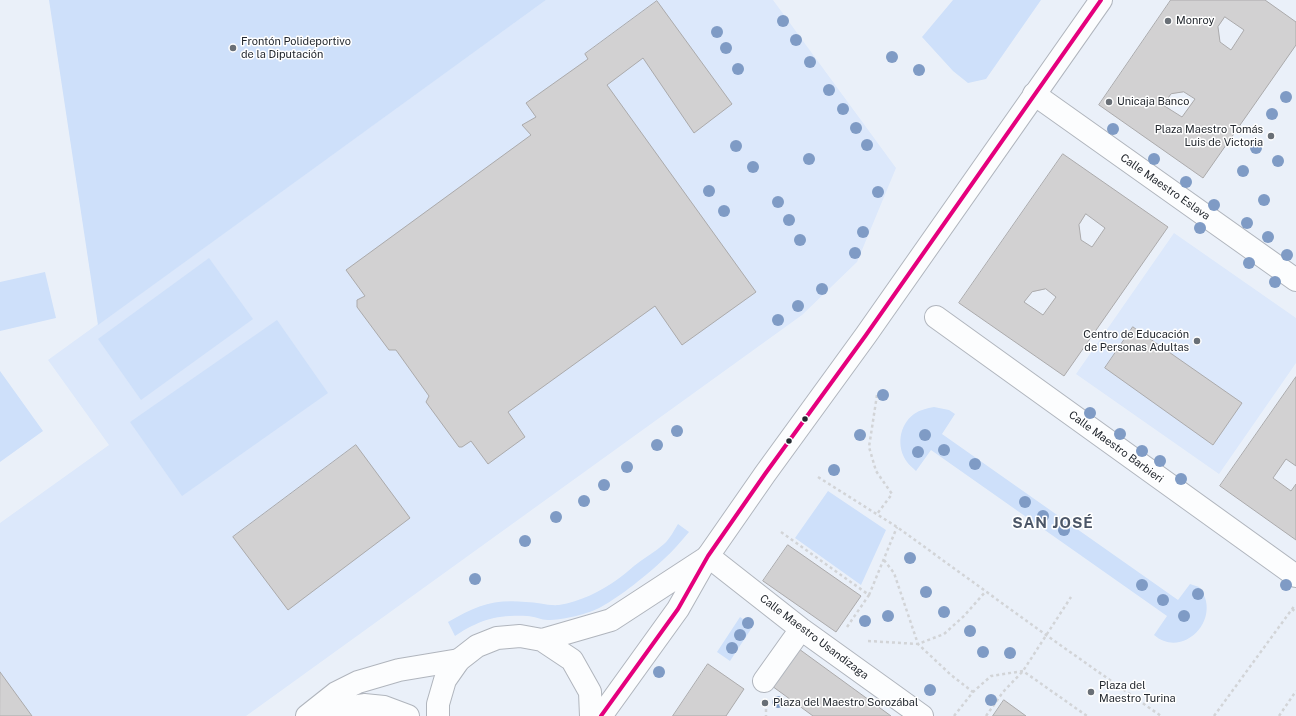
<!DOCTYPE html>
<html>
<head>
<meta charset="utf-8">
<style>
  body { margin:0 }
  canvas { display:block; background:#eaf0f9 }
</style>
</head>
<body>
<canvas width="1296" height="716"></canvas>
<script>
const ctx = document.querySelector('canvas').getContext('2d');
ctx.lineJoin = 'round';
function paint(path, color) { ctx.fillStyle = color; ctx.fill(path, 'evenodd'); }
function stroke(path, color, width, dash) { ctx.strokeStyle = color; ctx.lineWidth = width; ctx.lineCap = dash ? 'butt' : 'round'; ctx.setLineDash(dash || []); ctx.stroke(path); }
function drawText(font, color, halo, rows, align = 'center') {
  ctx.font = font + ' "Public Sans",sans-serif'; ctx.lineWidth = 3; ctx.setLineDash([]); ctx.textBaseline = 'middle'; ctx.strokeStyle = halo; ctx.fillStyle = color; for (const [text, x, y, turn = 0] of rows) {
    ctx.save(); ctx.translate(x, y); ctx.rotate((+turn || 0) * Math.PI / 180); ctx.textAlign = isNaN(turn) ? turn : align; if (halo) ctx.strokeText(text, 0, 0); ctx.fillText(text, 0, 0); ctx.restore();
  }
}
paint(new Path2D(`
  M546,0H773L896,168L857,262L802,315L246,716H0V523L109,445L48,360Z
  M1174,233L1296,318V363L1219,474L1076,374Z`), '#dce8fb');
paint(new Path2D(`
  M49,0H546L98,325Z
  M953,0H1041L986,79L968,83L953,71L922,37Z
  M209,258L253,319L141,400L98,339Z
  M45,272L56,318L0,331V282Z
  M277,320L328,393L182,496L130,422Z
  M0,371L43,431L0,462Z
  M934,407L949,410L955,414L942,434L1178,600L1190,584L1199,587C1202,592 1205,596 1206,601C1212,630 1178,656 1154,635L1167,616L931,450L916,471C913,468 909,465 907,462C896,447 899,425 914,414C920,410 927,408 934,407Z
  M828,491L886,530L861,585L795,538Z
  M678,524L689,532C681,541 673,551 664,559C647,575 621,596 601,607C589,614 562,620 548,620C541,620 534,616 527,616C497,615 481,619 455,636L448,622C476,606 492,599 526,602C537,602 548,606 559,605C580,602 601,591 618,579C624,575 629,570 634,566C644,558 655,552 664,544C670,539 674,530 678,524Z
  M740,617L753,626L730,661L717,652Z`), '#cee0fa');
const building = new Path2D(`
  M1171,0H1265L1296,22V45L1203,178L1099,105ZM1225,17L1244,30L1231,50L1220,42L1218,27ZM1184,92L1195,99L1182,117L1163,105L1171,94Z
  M657,1L732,104L694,133L643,58L607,85L756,292L682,345L655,306L508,412L525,437L488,464L471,441L462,447H459L426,402L429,396L396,350H389L357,307V300L365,296L346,270L531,135L522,125L536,117L526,103L588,59L585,54Z
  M1063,154L1168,227L1064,376L959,303ZM1086,214L1105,228L1092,247L1081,240L1079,225ZM1046,289L1056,297L1043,315L1024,302L1032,292Z
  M1133,327L1242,403L1213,445L1105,368Z
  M1296,377V466L1286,459L1273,478L1291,491L1296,484V540L1220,486Z
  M356,445L410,518L288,610L233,537Z
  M788,545L861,596L836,632L763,581Z
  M799,649L891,716H813L772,686Z
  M708,664L744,689L726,716H673Z
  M0,672L32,716H0Z
  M1004,700L1026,716H993Z`);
paint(building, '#d2d1d2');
stroke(building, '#abaaab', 1);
const pedestrian = new Path2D(`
  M1034,94L1296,280
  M936,317L1296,576
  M708,556L801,629L922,716
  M764,681L801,629`);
const minor = new Path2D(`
  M312,713L364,705L384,707L408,716
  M307,716L336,693L358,682L399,670L459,660`);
const secondary = new Path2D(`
  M542,640L611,620L706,558
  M438,716V704L445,680L459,660L477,646L497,638L520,636L542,640L572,660L590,692L591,716
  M601,716L678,609L708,556L765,474L866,335L1101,0`);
stroke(pedestrian, '#b0b5bd', 24);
stroke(minor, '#b0b5bd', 24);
stroke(secondary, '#b0b5bd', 24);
stroke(new Path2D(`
  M877,395L869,447L876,471L892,494L877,514
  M818,477L897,527L1046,635L1161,716
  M781,532L869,595L847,627
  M884,560L894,573L918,644L951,675L973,692
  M869,595L897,527
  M1292,609L1296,612
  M868,641L918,644L944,634L964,616L986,591
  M766,709V716
  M954,716L973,692L991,676L1023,671L1087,716
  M986,716L1003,692L1023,671L1071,597
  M1214,716L1295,605
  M1279,716L1296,691`), '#d2d4d7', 2.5, [3, 3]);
stroke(pedestrian, '#fcfdfe', 22);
stroke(minor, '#fcfdfe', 22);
stroke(secondary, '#fcfdfe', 22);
stroke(new Path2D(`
  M601,716L678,609L708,556L765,474L866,335L1101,0`), '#e5007d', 4);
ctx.fillStyle = '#7f9bc5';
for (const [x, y] of [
  [783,21],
  [717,32],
  [796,40],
  [726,48],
  [892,57],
  [810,62],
  [738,69],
  [919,70],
  [829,90],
  [1286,97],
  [843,109],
  [1272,114],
  [856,128],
  [1113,129],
  [867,145],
  [736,146],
  [1256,148],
  [809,159],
  [1154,159],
  [1278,161],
  [753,167],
  [1243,171],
  [1186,182],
  [709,191],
  [878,192],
  [1264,200],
  [778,202],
  [1214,205],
  [724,211],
  [789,220],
  [1247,223],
  [1200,228],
  [863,232],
  [1268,237],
  [800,240],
  [855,253],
  [1287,255],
  [1249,263],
  [1275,282],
  [822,289],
  [798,306],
  [778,320],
  [883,395],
  [1090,413],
  [677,431],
  [1120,434],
  [860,435],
  [925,435],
  [657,445],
  [944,450],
  [1142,451],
  [918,452],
  [1160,461],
  [975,464],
  [627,467],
  [834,470],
  [1181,479],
  [604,485],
  [584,501],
  [1025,502],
  [1043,516],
  [556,517],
  [1064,530],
  [525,541],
  [910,558],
  [475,579],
  [1142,585],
  [1286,585],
  [926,592],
  [1198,594],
  [1163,600],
  [944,612],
  [888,616],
  [1184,616],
  [865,621],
  [748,623],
  [970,631],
  [740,635],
  [732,648],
  [983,652],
  [1010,653],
  [659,672],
  [930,690],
  [991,700],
  [778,702]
]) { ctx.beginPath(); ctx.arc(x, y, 6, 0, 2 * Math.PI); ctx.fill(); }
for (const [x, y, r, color] of [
  [1168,21,4,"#696f76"],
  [233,48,4,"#696f76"],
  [1109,102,4,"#696f76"],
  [1271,136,4,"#696f76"],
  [1197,341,4,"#696f76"],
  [805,419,3.5,"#242930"],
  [789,441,3.5,"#242930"],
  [1091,692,4,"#696f76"],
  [765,703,4,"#696f76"]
]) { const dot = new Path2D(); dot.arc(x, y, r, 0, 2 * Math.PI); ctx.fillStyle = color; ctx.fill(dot); stroke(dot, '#fff', 1.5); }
drawText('11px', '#242930', '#fff', [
  ["Monroy",1176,21],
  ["Frontón Polideportivo",241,42],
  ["de la Diputación",241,55],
  ["Unicaja Banco",1117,102],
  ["Plaza Maestro Tomás",1263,130,"right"],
  ["Luis de Victoria",1263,143,"right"],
  ["Centro de Educación",1189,335,"right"],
  ["de Personas Adultas",1189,348,"right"],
  ["Plaza del",1099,686],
  ["Maestro Turina",1099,699],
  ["Plaza del Maestro Sorozábal",773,703]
], 'left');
drawText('11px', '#242930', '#fff', [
  ["Calle Maestro Eslava",1165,187,35],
  ["Calle Maestro Barbieri",1116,447,36],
  ["Calle Maestro Usandizaga",814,637,37]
]);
ctx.letterSpacing = '1px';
drawText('bold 15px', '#4b5667', '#fff', [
  ["SAN JOSÉ",1053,523]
]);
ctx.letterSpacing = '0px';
</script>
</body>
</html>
